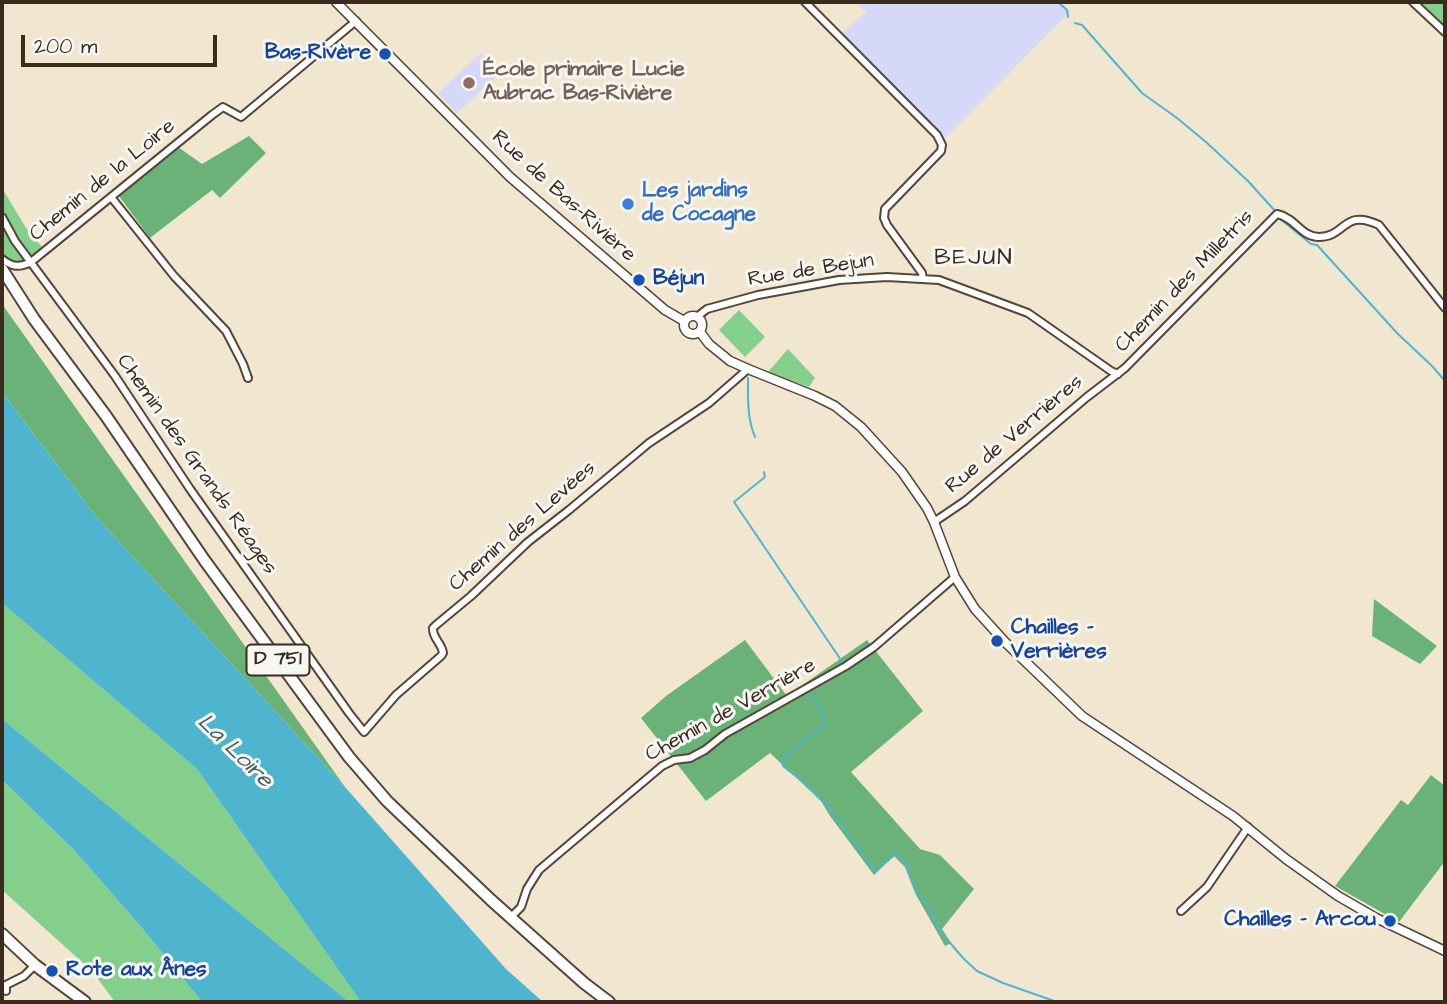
<!DOCTYPE html>
<html>
<head>
<meta charset="utf-8">
<style>
  body { margin:0 }
  #map { position:relative; width:1447px; height:1004px; overflow:hidden; background:#f1e6cf; font-family:"Architects Daughter",sans-serif }
  canvas { display:block }
  .frame { position:absolute; inset:0; border:4px solid #3b2a1e; pointer-events:none }
  .scale { position:absolute; left:21px; top:35px; width:196px; height:32px; box-sizing:border-box; border:4px solid #3b2a1e; border-top:0; padding-left:9px; font-size:21px; line-height:24px; white-space:nowrap; color:#3b2a1e; -webkit-text-stroke:5px #f6f6f2; paint-order:stroke }
</style>
</head>
<body>
<div id="map">
<canvas width="1447" height="1004"></canvas>
<div class="frame"></div>
<div class="scale">200 m</div>
</div>
<script>
const ctx = document.querySelector('canvas').getContext('2d');
ctx.lineJoin = 'round';
function paint(path, color) { ctx.fillStyle = color; ctx.fill(path, 'evenodd'); }
function stroke(path, color, width, dash) { ctx.strokeStyle = color; ctx.lineWidth = width; ctx.lineCap = dash ? 'butt' : 'round'; ctx.setLineDash(dash || []); ctx.stroke(path); }
function drawText(font, color, halo, rows, align = 'center') {
  ctx.font = font + ' "Architects Daughter",sans-serif'; ctx.lineWidth = 6; ctx.setLineDash([]); ctx.textBaseline = 'middle'; ctx.strokeStyle = halo; ctx.fillStyle = color; for (const [text, x, y, turn = 0] of rows) {
    ctx.save(); ctx.translate(x, y); ctx.rotate((+turn || 0) * Math.PI / 180); ctx.textAlign = isNaN(turn) ? turn : align; if (halo) ctx.strokeText(text, 0, 0); ctx.fillText(text, 0, 0); ctx.restore();
  }
}
paint(new Path2D(`
  M856,2H1060L1070,12L945,138L842,33L866,12Z
  M481,53L500,73L457,113L438,93Z`), '#d6d8f8');
paint(new Path2D(`
  M1420,2H1445V26Z
  M2,188L26,228L42,247L36,254L30,255L26,252L2,211Z
  M2,220L24,258V262L21,264L14,263L2,255Z
  M739,310L765,337L745,357L719,330Z
  M788,349L815,378L809,387L768,372Z
  M2,603L197,769L361,1002H349L2,719Z
  M2,780L74,850L142,928L202,1002H115L92,971L2,890Z`), '#84cf8c');
paint(new Path2D(`
  M249,136L266,153L220,198L212,190L150,238L119,196L178,147L202,164Z
  M2,304L345,787L98,519L2,392Z
  M1374,599L1437,646L1420,664L1372,636Z
  M745,640L787,696L867,640L923,711L851,772L920,849L940,855L974,889L942,929L951,943L945,946L915,893L905,867L894,856L874,875L830,816L821,801L770,753L706,801L641,718L666,696Z
  M1431,775L1445,786V861L1399,922L1335,886L1401,800L1408,805Z`), '#6bb278');
paint(new Path2D(`
  M2,392L98,519L345,787L506,969L543,1002H361L197,769L2,603Z
  M2,719L349,1002H202L142,928L74,850L2,780Z`), '#4fb5ce');
stroke(new Path2D(`
  M1058,2L1067,10L1068,17
  M1075,23L1082,25L1142,93L1177,118L1206,142L1248,181L1276,212
  M1279,218L1311,244L1317,245L1397,333L1432,366L1445,381
  M748,378C748,398 747,418 755,437
  M764,472L765,477L734,502L843,663
  M848,669L808,692L822,711L826,723L782,759L783,766L807,785L829,808L875,871L897,853L904,860L917,893L929,906L940,931L963,958L977,971L1003,983L1057,1002`), '#4fb5ce', 2);
const minor = new Path2D(`
  M805,2L937,135L942,145L941,151L885,209L884,218L887,225L922,273L923,279
  M1413,2L1445,32
  M111,197L174,276L226,331L243,364L248,378
  M2,217L15,241L115,376L190,489L349,713L364,732L396,695L441,656L443,653C442,643 432,638 433,628L436,625L471,596L528,542L569,510L649,443L709,403L748,369
  M2,259C12,267 19,268 31,262L212,115L223,107L241,117L356,21
  M698,316L707,309L758,295L839,280L887,277L939,280L1028,313L1111,371L1118,374
  M934,522L965,501L1087,397L1125,368L1277,214C1296,218 1301,237 1319,237C1346,237 1343,208 1379,225L1445,308
  M1181,911L1207,887L1248,827
  M510,918L521,907L527,889L539,870L662,766L674,760L690,758L705,750L725,734L846,666L874,647L955,577
  M6,991V985L24,976L35,965`);
const tertiary = new Path2D(`
  M336,2L510,177L665,310L684,321
  M684 325a9 9 0 1 1 18 0a9 9 0 1 1-18 0Z
  M700,332L709,344L730,361L748,369L815,396L835,406L861,427L902,472L927,508L934,522L955,577L975,609L1005,642L1082,716L1233,816L1286,859L1338,896L1376,918L1445,951`);
const primary = new Path2D(`
  M2,269L34,319L106,416L205,561L349,757L387,801L491,900L584,983L609,1002
  M2,934L35,965L85,1002`);
stroke(minor, '#564639', 10);
stroke(tertiary, '#564639', 11);
stroke(primary, '#564639', 14);
stroke(minor, '#fff', 6);
stroke(tertiary, '#fff', 8);
stroke(primary, '#fff', 10);
for (const [x, y, r, color] of [
  [385,54,7,"#1a4fb4"],
  [469,83,7,"#8d6e63"],
  [628,204,7,"#3f7fe0"],
  [639,280,7,"#1a4fb4"],
  [997,641,7,"#1a4fb4"],
  [1390,921,7,"#1a4fb4"],
  [52,971,7,"#1a4fb4"]
]) { const dot = new Path2D(); dot.arc(x, y, r, 0, 2 * Math.PI); ctx.fillStyle = color; ctx.fill(dot); stroke(dot, '#f6f6f2', 2.5); }
for (const [x, y, w] of [
  [278,660,63]
]) { const box = new Path2D(); box.roundRect(x - w / 2, y - 15.5, w, 31, 5); ctx.fillStyle = '#f6f6f2'; ctx.fill(box); stroke(box, '#3b2a1e', 2); }
drawText('bold 19px', '#3b2a1e', null, [
  ["D 751",278,660]
]);
drawText('bold 21px', '#164399', '#f6f6f2', [
  ["Bas-Rivère",371,54,"right"],
  ["Béjun",653,280],
  ["Chailles -",1011,629],
  ["Verrières",1011,653],
  ["Chailles - Arcou",1376,921,"right"],
  ["Rote aux Ânes",66,971]
], 'left');
drawText('bold 21px', '#785e54', '#f6f6f2', [
  ["École primaire Lucie",483,71],
  ["Aubrac Bas-Rivière",483,95]
], 'left');
drawText('21px', '#3b2a1e', '#f6f6f2', [
  ["Chemin de la Loire",103,181,-39],
  ["Rue de Bas-Rivière",563,197,42],
  ["Rue de Bejun",811,271,-9],
  ["Chemin des Milletris",1185,282,-46],
  ["Rue de Verrières",1015,435,-40],
  ["Chemin des Grands Réages",196,465,55],
  ["Chemin des Levées",523,527,-41],
  ["Chemin de Verrière",731,711,-29]
]);
drawText('bold 21px', '#366cbe', '#f6f6f2', [
  ["Les jardins",642,192],
  ["de Cocagne",642,216]
], 'left');
ctx.letterSpacing = '2px';
drawText('23px', '#3b2a1e', '#f6f6f2', [
  ["BEJUN",974,259]
]);
ctx.letterSpacing = '0px';
drawText('italic 23px', '#425b5c', '#f6f6f2', [
  ["La Loire",234,752,44]
]);
</script>
</body>
</html>
